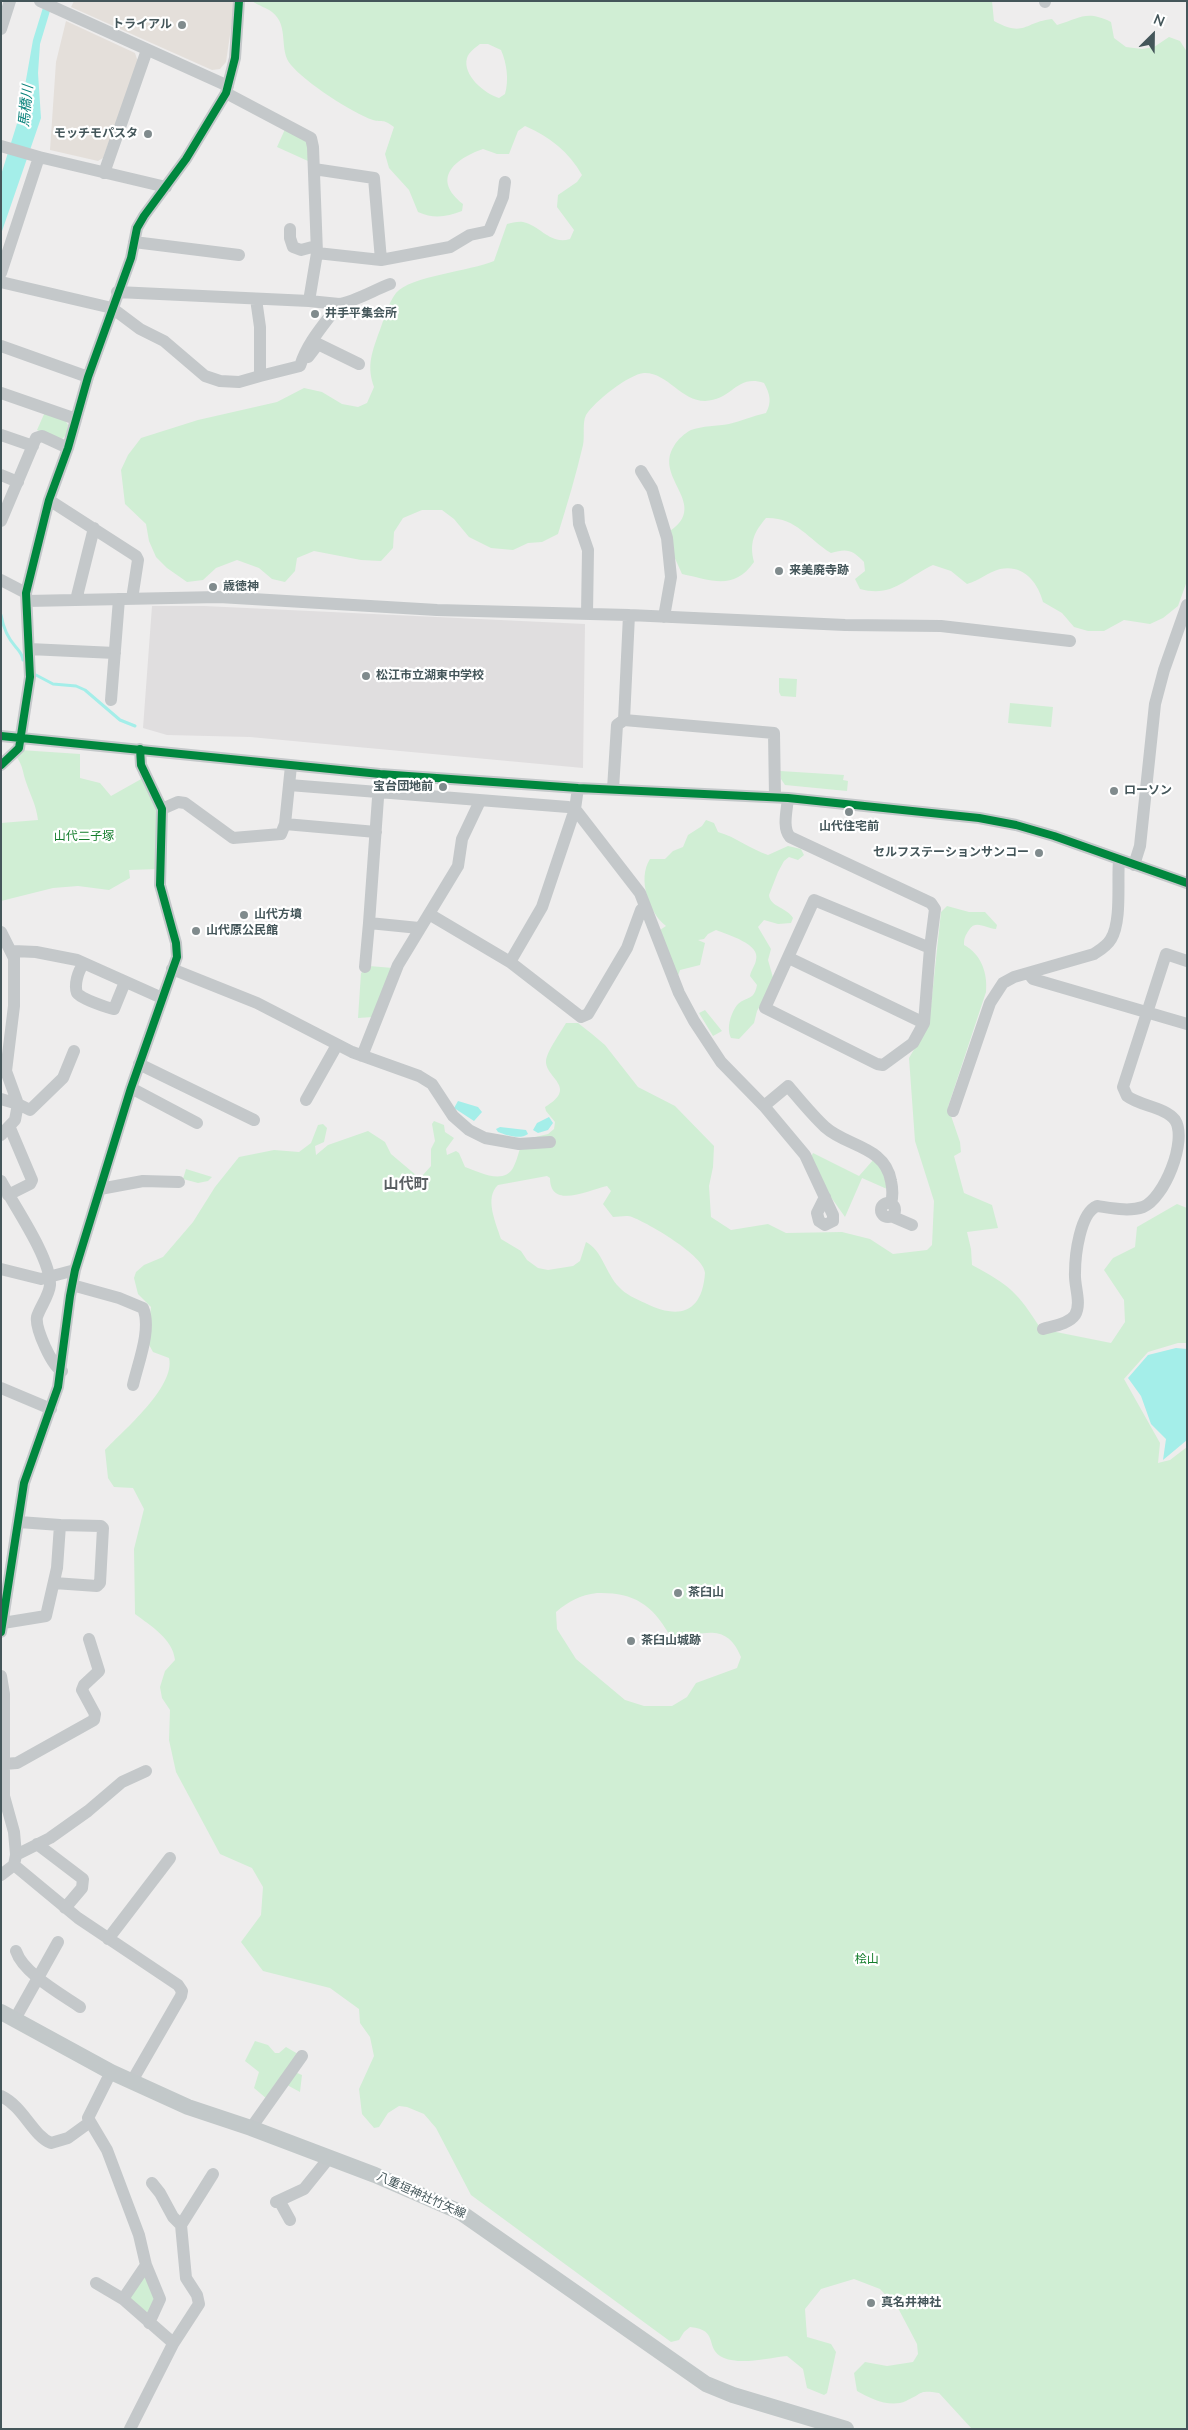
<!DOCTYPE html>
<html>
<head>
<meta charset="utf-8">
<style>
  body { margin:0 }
  #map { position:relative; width:1188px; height:2430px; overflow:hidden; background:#eeeded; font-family:"Nunito Sans",sans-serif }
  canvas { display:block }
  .frame { position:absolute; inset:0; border:2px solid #44565a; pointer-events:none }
  .north { position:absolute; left:1128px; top:10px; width:50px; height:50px; -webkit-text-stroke:4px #fff; paint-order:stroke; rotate:23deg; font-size:14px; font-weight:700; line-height:20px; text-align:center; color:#44565a }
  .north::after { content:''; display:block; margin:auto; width:18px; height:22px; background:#44565a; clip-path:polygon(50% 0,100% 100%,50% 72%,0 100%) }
</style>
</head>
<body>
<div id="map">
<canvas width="1188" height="2430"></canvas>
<div class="frame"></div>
<div class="north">N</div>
</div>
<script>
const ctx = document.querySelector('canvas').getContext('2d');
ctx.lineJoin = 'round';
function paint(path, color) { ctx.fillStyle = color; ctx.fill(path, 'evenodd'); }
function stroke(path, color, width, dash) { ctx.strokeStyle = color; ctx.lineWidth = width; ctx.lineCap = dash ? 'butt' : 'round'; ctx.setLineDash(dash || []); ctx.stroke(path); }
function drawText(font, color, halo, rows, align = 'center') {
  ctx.font = font + ' "Nunito Sans","Noto Sans JP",sans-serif'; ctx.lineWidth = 4.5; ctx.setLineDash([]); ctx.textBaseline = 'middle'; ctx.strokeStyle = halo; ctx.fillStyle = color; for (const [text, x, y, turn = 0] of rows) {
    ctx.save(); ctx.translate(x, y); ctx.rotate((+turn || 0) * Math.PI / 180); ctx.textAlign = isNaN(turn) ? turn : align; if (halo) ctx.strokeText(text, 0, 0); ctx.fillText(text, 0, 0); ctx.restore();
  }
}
paint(new Path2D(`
  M74,1H235L226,62L220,69L212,70L71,7Z
  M66,21L135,53L137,59L139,60L103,158L98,161L50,150L56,62Z`), '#e4dfda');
paint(new Path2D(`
  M152,606H204L585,624L583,768L250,737L167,735L143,728Z`), '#e0dedf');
paint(new Path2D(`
  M252,1H992L994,21C1025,38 1024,22 1052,19L1057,25C1081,18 1086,10 1111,22L1114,38L1126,47L1142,49L1154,47L1169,37L1180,41L1187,52V581L1178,606L1163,618L1150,624L1124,620L1104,631H1088L1074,627L1062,613L1043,602C1038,582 1023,564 1000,569C988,572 979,581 967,584L951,571L933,565C905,578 893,598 860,589L855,579L865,571L864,562C853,550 847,548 831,553C808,539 796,517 766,518C754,532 749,543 754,562C734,591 711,580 682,574L669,545L670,531C710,504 653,478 674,446C677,440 685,433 691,430C702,426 717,426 729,424C741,421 753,416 766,413C772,402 770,394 764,383C736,374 733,400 705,401C681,401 667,372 644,373C629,374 594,402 586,415C582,423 585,436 583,445C576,475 567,505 558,534L542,542L528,543L513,550L491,548L469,537L454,519L442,510H422L403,518L394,532L393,548L381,561L361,560L314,551L297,558L295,571L285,582L272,579L259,568L237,560L216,568L203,580L187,582L167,568L156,557L149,541L146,524L125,504L121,470L128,455L141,438L198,420L277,402L304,388L322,392L342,404L358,407L367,403L374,387C367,367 371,355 378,335C383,323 388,303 396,293C410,276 471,271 494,261L507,224C512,223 518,221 523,222C541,226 550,245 570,239L574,230L557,207L558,195L577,182L582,175C569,152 550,137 525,126L518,131L509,154H497L483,149C454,159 431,179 463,204L462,211C446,217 434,219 418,212L409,190L389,168L385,154L394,127C382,118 383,123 373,120C352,113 305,82 291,65C278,50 290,26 272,12C267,8 259,6 252,1ZM480,44H488L501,50C507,64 509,80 505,94L499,98C485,94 462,75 467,58C469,52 475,48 480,44Z
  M286,127L298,133L309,145L308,161L277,147Z
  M45,412L65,420L68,425L66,435L61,440L37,430Z
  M779,678L797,679L796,697L781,696L779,692Z
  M1010,703L1053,707L1051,727L1008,723Z
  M20,750L80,754V778L100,783L111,796L143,778L161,811L158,869L129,870L130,878L109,890L78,886L53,888L1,901V823L38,820C36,804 31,797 26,782C22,771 24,768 16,756Z
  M780,771L844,775L843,780L848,781L847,791L785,785L781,779Z
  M706,820L714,823L718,832C736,837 750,849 768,855L788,846L801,849L804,855L798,860L789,857L784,861L778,872L769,895C770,907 788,908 793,918L791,923L778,924L764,920L758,927L771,949L768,960L774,981L757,1011L754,1023L739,1039L731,1038C726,1028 731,1012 738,1004C747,996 754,1001 757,985L750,976C751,970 755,966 756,960C761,944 728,935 716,930L708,934L704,939L698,940L705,943L700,965L680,970L678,976L660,930L666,926C649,913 637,879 650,859H665L673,851L683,847L688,835L702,826Z
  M947,906L969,912H985L997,925L996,929C986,929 976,919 969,930C965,936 964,938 964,945C981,954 988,973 986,992L948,1107L960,1142L961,1152L954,1156L964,1193L992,1205L998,1228L967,1232L971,1249L972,1265C1011,1286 1017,1292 1041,1329L1111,1343L1125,1322L1124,1300L1104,1270L1113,1258L1135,1247L1137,1227L1177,1204L1187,1208V1343H1178L1148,1352L1124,1379L1160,1443L1158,1463L1170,1460L1187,1447V2429H972L939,2393C918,2390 924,2393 906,2401C890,2408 871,2399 857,2391L854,2373L865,2362L887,2366L913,2362L918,2354L917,2344L898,2308L880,2289L854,2279L821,2289L805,2309L807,2337L831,2344L836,2352L827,2393L824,2395L807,2388L803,2369L787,2356C769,2358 741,2365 724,2358C703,2349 721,2330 690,2327L684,2332L679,2340L671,2342L471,2195L436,2128L424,2114L407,2107L399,2106L388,2113L379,2127L374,2128L362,2114L359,2089L374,2056L370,2037L360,2023L359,2009L330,1988L263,1971L241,1942L261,1915L263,1887L252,1868L220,1854L176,1772L169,1740L170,1710L162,1698L160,1687L165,1671L175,1660C173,1639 151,1626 135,1614L134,1549L144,1509L133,1488L114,1487L108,1478L105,1450C123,1431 176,1386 169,1358L153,1352L147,1341L151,1307L138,1294L134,1278L136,1272L144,1265L163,1257L193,1222L215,1187L239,1157L274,1150L299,1152L311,1143L318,1125L323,1124L327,1128L324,1142L315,1146L316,1155L328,1145L368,1131L385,1142L391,1154L417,1176H422L431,1166V1149L435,1141L432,1124L434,1121L444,1125L445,1132L454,1138L446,1149L447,1155L456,1151L459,1153L465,1167C479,1172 505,1186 514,1166C518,1158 519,1149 523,1140L548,1134L554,1129L555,1122L546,1111L545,1107C579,1087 545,1078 546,1061C547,1051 561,1032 566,1023H578L592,1034L605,1045L638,1087L675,1106L714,1146L713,1167L709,1186L711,1217L731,1230L768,1224L786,1233L842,1232L870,1239L893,1254L927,1250L932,1245L934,1201L915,1141L909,1058L929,1024L941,912ZM547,1176L550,1178C550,1210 589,1190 607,1186L611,1191L603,1204L613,1217C619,1217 627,1215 632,1217C648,1223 705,1256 705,1273C702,1315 677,1319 645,1303C636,1299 625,1294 619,1287C606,1274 602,1250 586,1242L580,1261L573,1266L548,1270L538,1268L527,1260L521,1251L501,1239C496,1223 484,1198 498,1185ZM597,1593C632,1592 651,1603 669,1634C697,1641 724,1616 741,1657L737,1668L696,1683L687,1697L672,1706H644L625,1700L576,1659L557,1629L556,1612C569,1601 580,1595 597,1593Z
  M369,966L393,968L373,1017L358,1018L361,973Z
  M705,1010L722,1031L713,1036L699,1013Z
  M813,1153L859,1176L874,1159L883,1170L887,1189L862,1178L845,1217L828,1193L811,1157Z
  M186,1169L212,1177L208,1181L198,1183L183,1179Z
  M255,2041L268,2045L275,2053H279L286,2047L298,2054L267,2099L254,2088L259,2072L245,2061Z
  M295,2072L302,2075L300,2092L287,2085Z
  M141,2276H147L154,2298L149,2313L128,2301Z`), '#d0eed4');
paint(new Path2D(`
  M45,1H53L40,44L38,73L41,118L1,234V175L20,114L33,40Z
  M458,1101L478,1107L482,1112L474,1121L454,1108Z
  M549,1117L553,1123L548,1130L538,1133L533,1130L537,1123Z
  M500,1127L526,1130L528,1134C520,1140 506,1135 498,1132L496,1129Z
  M1176,1348L1187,1349V1440L1163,1460L1166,1439L1151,1424L1141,1396L1128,1378L1148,1355Z`), '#a4eee9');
stroke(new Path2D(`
  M1,615C3,626 8,638 15,646C19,651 22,653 23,660
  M36,675L53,684L76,686L85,690L120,720L135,726`), '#a4eee9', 3);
stroke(new Path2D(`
  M40,1L228,86
  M1045,2V1
  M1,29L10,1
  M1,146L39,157L166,187
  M314,169L374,178L381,260L317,253
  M104,173L147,50
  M290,229V238L293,247L301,250L316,246
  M134,242L239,255
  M381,260L450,247L470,235L489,231L503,197L505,182
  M1,273L39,157
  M1,282L112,308L140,329L164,341L205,376L220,381L239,382L260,376V327L256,299
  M117,292L309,301L317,253L313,147L311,138L226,93
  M339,304C354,302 374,290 390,284
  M1,346L88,377
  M308,357L318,344L359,364
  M260,376L300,366C308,341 324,325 339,304L309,301
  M1,393L76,419
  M1,435L33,446
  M641,471L652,489L667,538L671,577L664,617
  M1,475L18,482
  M49,500L136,556L138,560L132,599
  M578,510L579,524L588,550L587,614
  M1,521L36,438L42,436L68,448
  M1,580L26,593
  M76,600L94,528
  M27,601L219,597L437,610L629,615L845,625L941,626L1070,641
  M29,649L115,653
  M111,700L119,599
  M624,720L629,615
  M1,736L380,774L578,788L788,798L979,818L1016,825L1054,836L1187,883
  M1,765L19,748L30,677L26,593L49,500L68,448L88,377L131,258L137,228L144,216L186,159L226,93L235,58L239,1
  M291,766L289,785L568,807L575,809L640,893L679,993L694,1021L721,1062L764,1106
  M379,784L369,923L419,928
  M289,785L285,824L376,832
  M613,789L617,725L624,720L774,733L775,797
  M788,798C787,810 782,828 790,837L931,903L935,909L930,948
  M162,809L178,802L185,803L233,838L281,834L285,824
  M1134,865L1140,846L1155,704L1164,670L1187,605
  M429,914L510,962L581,1017L588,1014L627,948L641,910L645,906
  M1,932L14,958V1006L6,1071L18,1104L15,1120L1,1135
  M13,951L36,952L77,960L162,998
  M789,958L924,1023L930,948L814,900L765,1008L877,1064L883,1065L913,1043L924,1023
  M510,962L542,907L575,809L578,788
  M83,965C78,971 74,985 77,993C79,998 108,1008 114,1009L125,982
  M365,967L369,923
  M172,969L257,1003L352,1052L419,1076L432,1084L453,1116L469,1130L485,1138L519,1144L550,1142
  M1029,974L1033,979L1187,1024
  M362,1056L398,965L458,866L462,839L480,801
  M139,1064L254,1120
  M131,1088L197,1123
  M1,1099L18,1104L30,1110L63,1078L74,1051
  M306,1100L337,1045
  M953,1111L990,1003L1003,983L1014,977L1094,954C1100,950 1107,946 1111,939C1122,921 1117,881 1119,860
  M1,1181C14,1206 51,1258 50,1285C49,1296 40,1307 37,1317C35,1328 52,1367 62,1371
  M100,1189L143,1181L179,1182
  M8,1195L30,1184L32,1180L10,1128
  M825,1197L817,1213L819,1221L825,1225L833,1221V1215L805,1155L764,1106L788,1086C800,1100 812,1115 825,1127C847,1147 885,1146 891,1181C893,1190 893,1196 891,1204
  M881 1210a7 7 0 1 1 14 0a7 7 0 1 1-14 0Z
  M891,1216L912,1225
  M1,1269L41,1279L75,1270
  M72,1285L119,1298L143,1308C152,1329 138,1363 133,1385
  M1043,1329C1053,1326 1069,1324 1075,1315C1082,1303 1074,1286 1075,1273C1075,1255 1080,1213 1097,1206C1111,1208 1129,1212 1143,1207C1164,1199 1188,1140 1175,1120C1165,1107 1140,1106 1127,1096L1123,1087L1166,954L1187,961
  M1,1388L51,1409
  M54,1583L97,1586L100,1583L103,1528L101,1526L60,1525
  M3,1623L46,1616L57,1568L60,1525L19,1522
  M1,1632L24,1483L58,1387L70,1296L75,1270L131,1088L177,957L176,943L160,885L162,809L141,765L140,749
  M1,1676L4,1694V1796L14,1832L16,1855L14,1865L1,1875
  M4,1764L17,1763L94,1720L95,1714L82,1690L84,1685L99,1671L89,1639
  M37,1844L83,1879L82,1888L65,1908
  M16,1855L50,1838L88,1811L122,1782L146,1771
  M14,1865L78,1918L178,1985L182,1991L181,1996L132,2081
  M108,1939L170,1858
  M16,1951C23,1973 61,1994 80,2007
  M15,2019L58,1942
  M111,2072L88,2118L107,2150L139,2235L146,2265L160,2299L149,2323
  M1,2096C24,2107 32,2135 51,2143L68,2138L90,2122
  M251,2128L302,2056
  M152,2183L160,2193L173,2217L181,2225
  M276,2202L304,2189L329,2158
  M280,2202L290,2220
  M146,2265L123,2299L171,2341
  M96,2283L123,2299
  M130,2429L173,2344L199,2304L197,2295L186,2278L181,2225L213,2174`), '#c4c8ca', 12);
stroke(new Path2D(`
  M1,2012L111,2072L188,2107L251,2128L375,2175L460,2212L706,2384L733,2395L846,2429`), '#c2c8c9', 16);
stroke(new Path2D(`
  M1,736L380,774L578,788L788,798L979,818L1016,825L1054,836L1187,883
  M1,765L19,748L30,677L26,593L49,500L68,448L88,377L131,258L137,228L144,216L186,159L226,93L235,58L239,1
  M1,1632L24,1483L58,1387L70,1296L75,1270L131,1088L177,957L176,943L160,885L162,809L141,765L140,749`), '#00873e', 8);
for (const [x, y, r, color] of [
  [182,25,5,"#808b8d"],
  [148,134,5,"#808b8d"],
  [315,314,5,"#808b8d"],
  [779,571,5,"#808b8d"],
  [213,587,5,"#808b8d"],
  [366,676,5,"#808b8d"],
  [443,787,5,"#808b8d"],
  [1114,791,5,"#808b8d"],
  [849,812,5,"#808b8d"],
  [1039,853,5,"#808b8d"],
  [244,915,5,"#808b8d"],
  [196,931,5,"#808b8d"],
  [678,1593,5,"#808b8d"],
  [631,1641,5,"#808b8d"],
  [871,2303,5,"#808b8d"]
]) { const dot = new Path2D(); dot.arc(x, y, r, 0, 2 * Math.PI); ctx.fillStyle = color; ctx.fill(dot); stroke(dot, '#fff', 2); }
drawText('bold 12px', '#44565a', '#fff', [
  ["トライアル",172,25,"right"],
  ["モッチモパスタ",138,134,"right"],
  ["井手平集会所",325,314],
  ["来美廃寺跡",789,571],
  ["歳徳神",223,587],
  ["松江市立湖東中学校",376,676],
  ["宝台団地前",433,787,"right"],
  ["ローソン",1124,791],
  ["山代住宅前",849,827,"center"],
  ["セルフステーションサンコー",1029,853,"right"],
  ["山代方墳",254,915],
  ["山代原公民館",206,931],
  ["茶臼山",688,1593],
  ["茶臼山城跡",641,1641],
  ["真名井神社",881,2303]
], 'left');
drawText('12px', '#147d2c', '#fff', [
  ["山代二子塚",84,837],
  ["桧山",867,1960]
]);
drawText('12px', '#44565a', '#fff', [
  ["八重垣神社竹矢線",421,2196,24]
]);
drawText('italic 14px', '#0b837c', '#fff', [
  ["馬橋川",27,106,-84]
]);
drawText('bold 15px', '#595f62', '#fff', [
  ["山代町",406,1185]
]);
</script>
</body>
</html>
